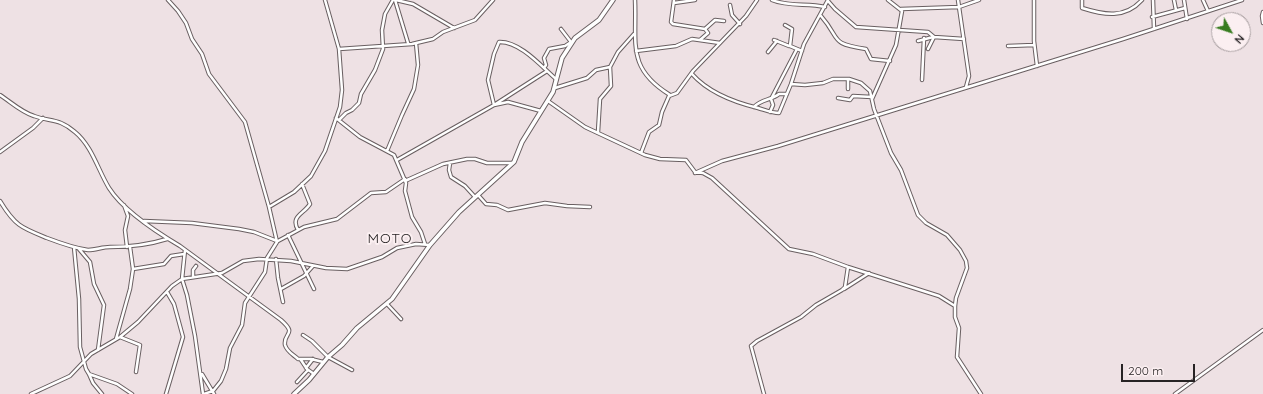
<!DOCTYPE html>
<html>
<head>
<meta charset="utf-8">
<style>
  body { margin:0 }
  #map { position:relative; width:1263px; height:394px; overflow:hidden; background:#eee1e4; font-family:Quicksand,sans-serif }
  canvas { display:block }
  .north { position:absolute; left:1211px; top:12px; width:40px; height:40px; box-sizing:border-box; background:#fbeff1; border:1px solid #a69d9f; border-radius:50%; rotate:130deg; font-size:11px; font-weight:700; line-height:16px; text-align:center; color:#272324 }
  .north::after { content:''; display:block; margin:auto; width:14px; height:18px; background:#377c1f; clip-path:polygon(50% 0,100% 100%,50% 72%,0 100%) }
  .scale { position:absolute; left:1121px; top:364px; width:74px; height:18px; box-sizing:border-box; border:2px solid #272324; border-top:0; padding-left:5px; font-size:12px; line-height:14px; white-space:nowrap; color:#272324; -webkit-text-stroke:3px #fbeff1; paint-order:stroke }
</style>
</head>
<body>
<div id="map">
<canvas width="1263" height="394"></canvas>
<div class="north">N</div>
<div class="scale">200 m</div>
</div>
<script>
const ctx = document.querySelector('canvas').getContext('2d');
ctx.lineJoin = 'round';
function stroke(path, color, width, dash) { ctx.strokeStyle = color; ctx.lineWidth = width; ctx.lineCap = dash ? 'butt' : 'round'; ctx.setLineDash(dash || []); ctx.stroke(path); }
function drawText(font, color, halo, rows, align = 'center') {
  ctx.font = font + ' Quicksand,sans-serif'; ctx.lineWidth = 4; ctx.setLineDash([]); ctx.textBaseline = 'middle'; ctx.strokeStyle = halo; ctx.fillStyle = color; for (const [text, x, y, turn = 0] of rows) {
    ctx.save(); ctx.translate(x, y); ctx.rotate((+turn || 0) * Math.PI / 180); ctx.textAlign = isNaN(turn) ? turn : align; if (halo) ctx.strokeText(text, 0, 0); ctx.fillText(text, 0, 0); ctx.restore();
  }
}
const street = new Path2D(`
  M168,0L178,11L186,23L192,39L202,54L209,74L245,122L269,207
  M395,0L408,43
  M396,0L413,4L454,28
  M635,0C637,43 626,68 670,95
  M674,0L671,22L673,24L705,29L708,33L700,40
  M772,0C789,7 807,3 825,7
  M958,0L969,76L966,87
  M1034,0V41L1037,66
  M1082,0V8C1104,15 1125,19 1142,0
  M1153,0L1154,29
  M1174,0L1176,10
  M1184,0L1187,19
  M1203,0L1208,11
  M828,1L835,9L856,27L928,32L934,37
  M674,3L695,0
  M730,5L732,15L740,24
  M901,9L959,7L979,0
  M1263,12L1262,16L1263,23
  M821,16C842,40 828,43 866,49L871,59L890,61
  M1152,17L1185,8
  M785,25L792,29L790,46L802,51
  M561,29L571,42
  M705,29L715,20L724,21
  M774,40L789,46
  M918,41L933,37
  M1008,46L1034,45
  M339,49L412,44L433,39L443,32L475,20L493,0
  M928,49L934,37L964,39
  M636,51L676,46L692,39L720,43
  M768,52L777,41
  M544,68L546,65L544,58L549,49L565,46L571,42
  M547,71L494,105L488,80L494,54L499,42C520,41 542,67 556,79
  M692,74C709,93 733,102 758,108C765,110 772,113 779,113L791,84L804,44L828,0
  M922,80L924,38
  M791,84L805,85L823,83L833,79H849L861,83L870,91L874,109L891,153L901,170L918,215L926,223L947,235L960,250L966,261L967,268L956,298L955,306V317L959,328L957,357L981,394
  M555,88L587,78L596,70L610,67L618,52L634,34
  M848,89V79
  M0,95C11,102 21,112 34,116C51,122 59,118 75,132C92,146 98,170 109,188C123,210 158,233 180,246L281,320C298,335 283,332 285,345C287,352 294,355 298,359H311L323,362
  M838,98L850,100L853,96L872,97
  M872,99L896,45L902,11L888,0
  M548,101L585,127L645,155L660,159L686,160L695,172L703,173L712,178L789,249L813,254L848,267L939,296L955,306
  M754,107C761,99 772,100 779,94H787
  M770,112L773,105L771,99L797,49
  M336,118L360,137L394,155L406,183L405,191L412,217L421,232L425,244
  M339,120L346,113L352,110L359,103L361,94L375,70L383,49L382,30L385,14L393,0
  M598,132L600,99L611,86L610,67
  M387,151L402,115L414,89L418,65L416,43
  M0,152L33,128L43,118
  M641,153L649,132L659,125L662,112L669,96L677,93L693,71L746,16L757,0
  M397,160L494,105L508,102L541,111
  M450,163L449,170L451,177L465,186L475,197
  M695,173L722,161L778,146L1123,39L1242,0
  M405,181L443,164L467,159H475L487,163H512
  M478,195L486,204L497,205L508,210L545,203L567,206L590,207
  M0,201C15,226 22,228 47,238C60,243 74,248 88,250C96,250 102,247 110,247C130,247 148,245 167,239
  M124,205L128,216L125,230L127,247
  M144,221L192,223L239,229L254,232L277,241
  M298,230C290,216 304,214 310,204L302,184
  M288,235L314,289
  M278,241L304,227L337,219L371,193L386,192L405,179
  M74,247L79,299L80,347L86,369L89,374L117,384L132,394
  M79,249L90,262L94,284L104,305L98,350
  M185,250L182,279L187,295L195,336L203,394
  M276,259L278,278L283,302
  M133,269L164,264L171,256L184,254
  M193,277V270L196,266
  M281,289L304,276L313,266
  M844,289L869,273
  M387,304L401,319
  M303,335L312,341L328,357L352,370
  M120,337L140,345L136,372
  M116,339L130,289L133,269L130,247
  M301,360L307,369L314,374
  M306,368L313,359
  M89,374L93,383L102,394
  M202,374L214,394
  M297,382L308,370
  M31,394L70,376L91,354L120,337L138,322L172,286L182,279L222,273L243,261L259,259L291,261L326,268L347,269L382,257L397,248L416,244L430,245
  M166,394L183,337L174,304L167,292
  M204,394L213,391L221,381L226,369L230,348L242,325L245,303L265,272L267,258L277,242L269,207L294,192L311,176L325,151L340,107L342,90L339,49L325,0
  M764,394L751,346L757,341L801,317L816,305L842,290L845,287L848,267
  M1175,394L1263,330`);
const secondary = new Path2D(`
  M294,394L309,380L328,357L342,345L357,328L392,299L430,245L459,212L514,162L522,142L553,92L562,58L575,38L599,20L613,0`);
stroke(street, '#695f61', 4.5);
stroke(secondary, '#695f61', 5.5);
stroke(street, '#fff', 2.5);
stroke(secondary, '#fff', 3.5);
ctx.letterSpacing = '1px';
drawText('14px', '#272324', '#fbeff1', [
  ["MOTO",390,239]
]);
ctx.letterSpacing = '0px';
</script>
</body>
</html>
